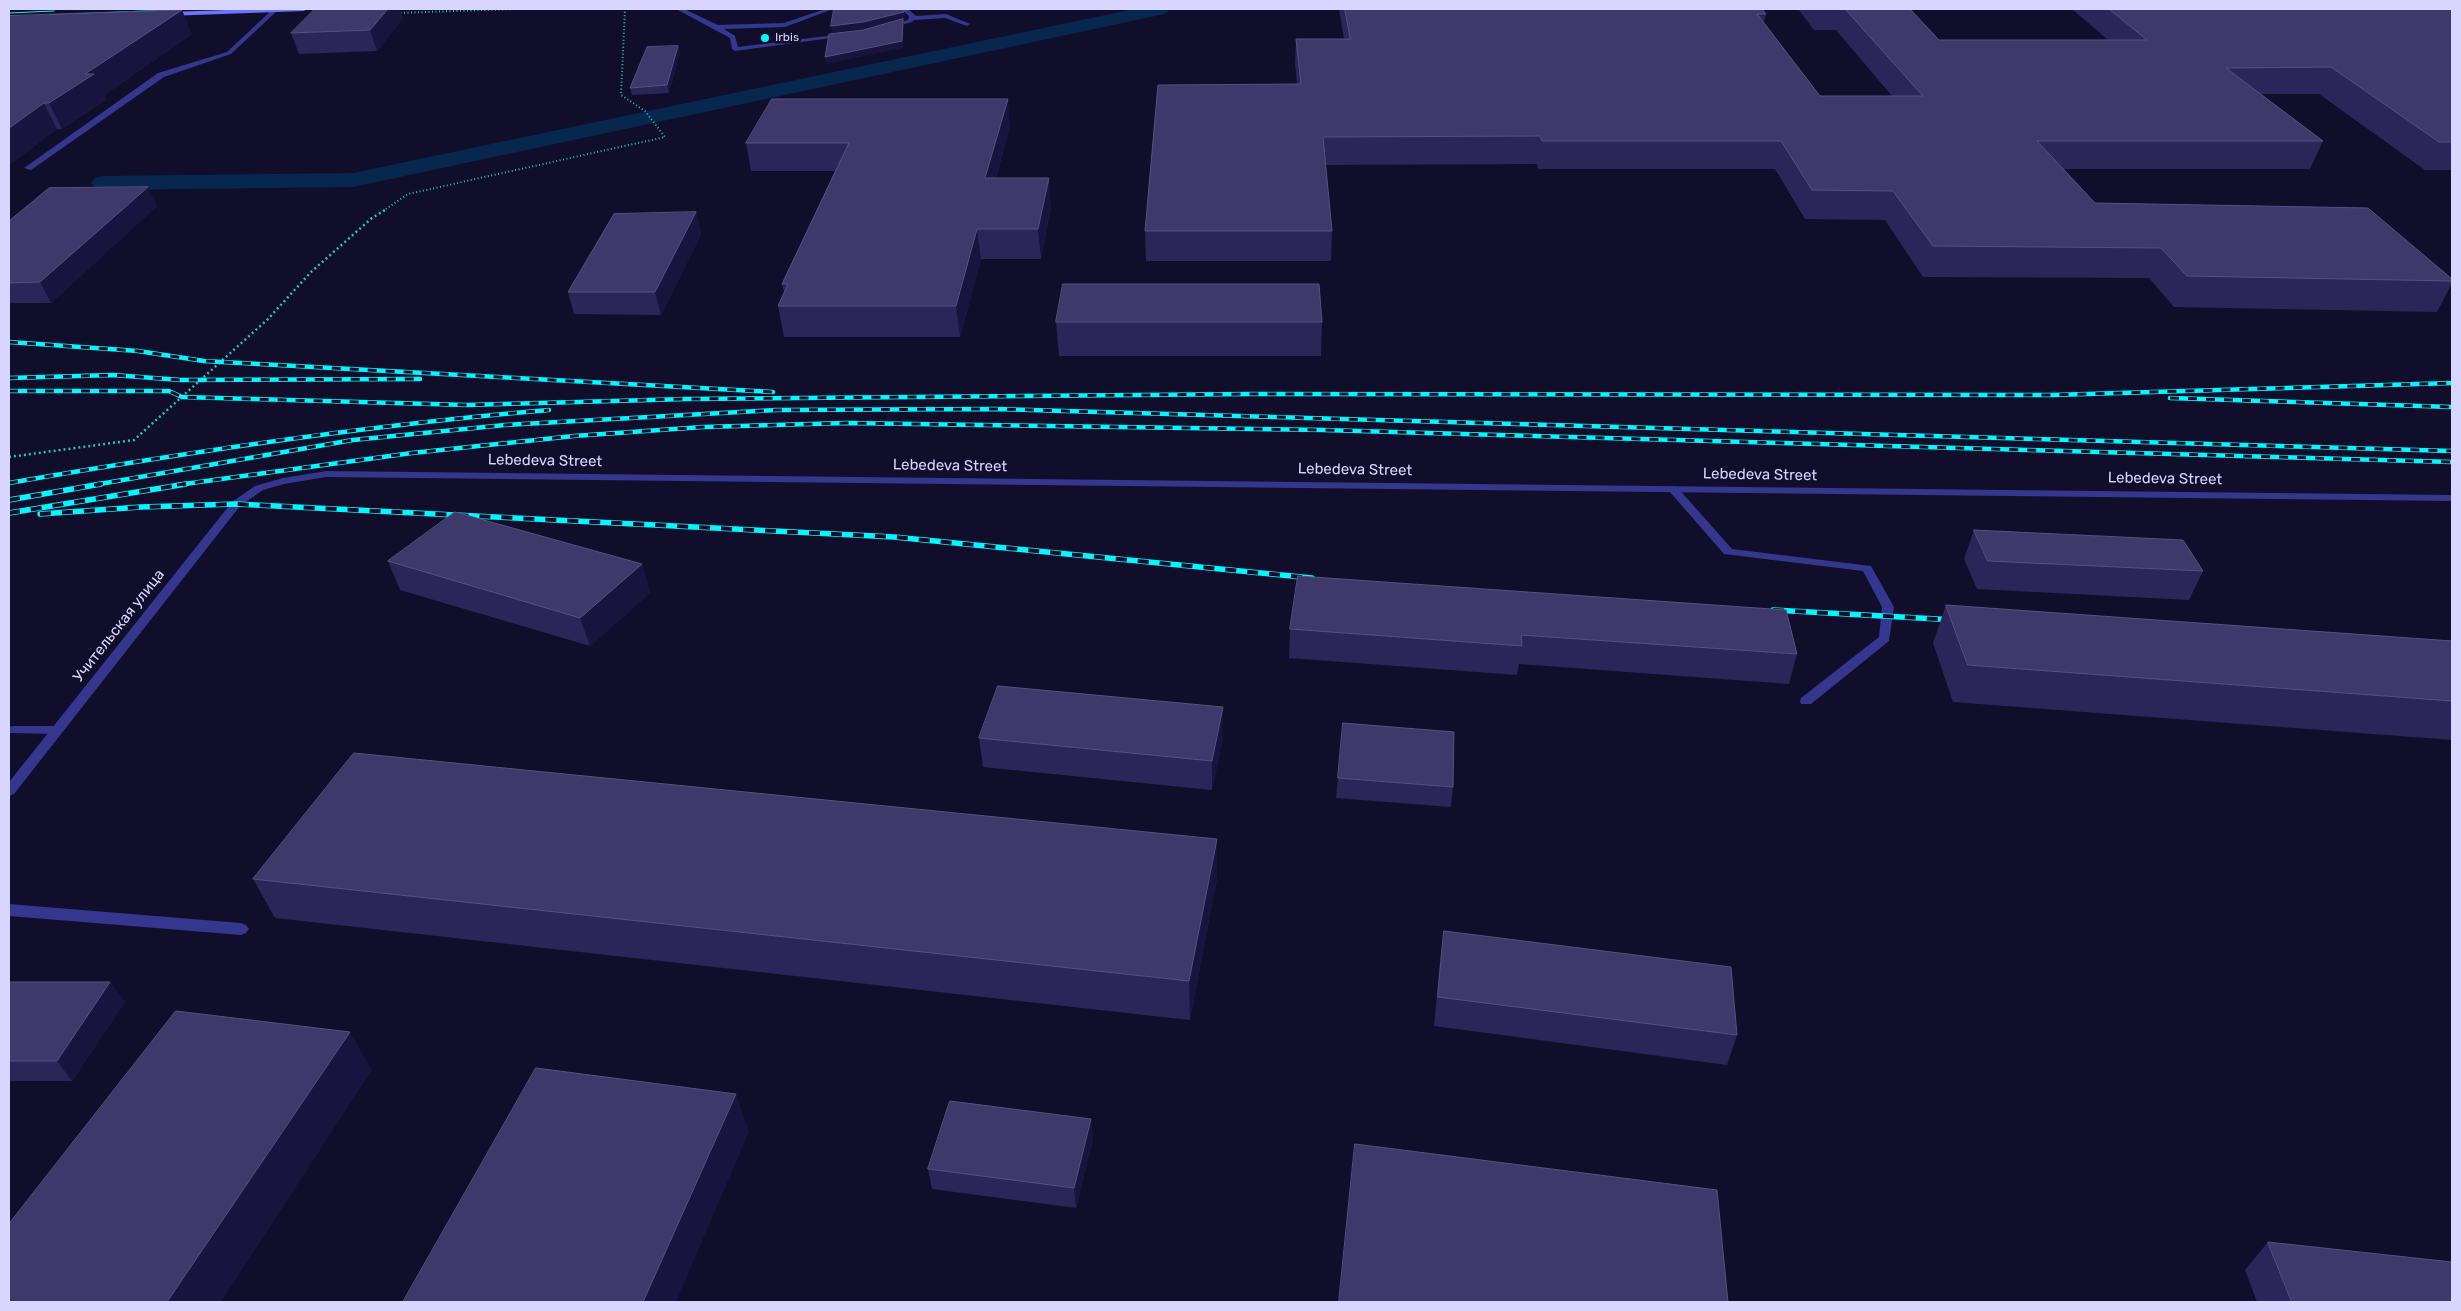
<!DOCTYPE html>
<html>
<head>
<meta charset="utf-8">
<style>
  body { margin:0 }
  #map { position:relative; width:2461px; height:1311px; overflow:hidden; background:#100e2a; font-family:Rubik,sans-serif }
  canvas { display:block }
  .frame { position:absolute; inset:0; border:10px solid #d8d6ff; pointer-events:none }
</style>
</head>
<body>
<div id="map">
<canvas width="2461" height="1311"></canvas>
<div class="frame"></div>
</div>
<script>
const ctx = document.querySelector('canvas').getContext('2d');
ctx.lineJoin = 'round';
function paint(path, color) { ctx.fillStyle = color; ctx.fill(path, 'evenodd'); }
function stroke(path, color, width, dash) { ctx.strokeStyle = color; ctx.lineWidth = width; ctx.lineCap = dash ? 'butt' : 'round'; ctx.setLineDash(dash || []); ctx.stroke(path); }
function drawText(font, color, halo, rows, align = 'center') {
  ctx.font = font + ' Rubik,sans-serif'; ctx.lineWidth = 5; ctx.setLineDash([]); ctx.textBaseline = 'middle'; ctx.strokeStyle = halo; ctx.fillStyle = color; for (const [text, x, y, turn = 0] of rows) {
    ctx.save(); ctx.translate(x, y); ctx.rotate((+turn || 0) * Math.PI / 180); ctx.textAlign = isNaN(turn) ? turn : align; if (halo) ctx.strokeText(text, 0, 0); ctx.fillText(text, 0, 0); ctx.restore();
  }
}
paint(new Path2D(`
  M1134,9H1169L1167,13L1160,15L353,187L103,190L95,188L91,183L95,178L103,176L353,173Z`), '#07274f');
stroke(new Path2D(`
  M397,13L514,9
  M383,211L408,194L665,137L645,111L621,95L625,9`), '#23c6b1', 2, [1, 2.5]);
stroke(new Path2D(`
  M9,457L134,440L268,319L311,272L372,218L385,210`), '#23c6b1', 2.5, [2, 3]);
paint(new Path2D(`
  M273,9L278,10L231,54L164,77L31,170L24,168L158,73L227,52Z
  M676,9H684L718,25L784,23L825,9H833L785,27L724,29L735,36L738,47L843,34L846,36L735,51L732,49L730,38Z
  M901,9H908L916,16L946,14L970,24L967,26L945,18L914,20L912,22L885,29V27L908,20L909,16Z
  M1673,486L1677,487L1732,549L1871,566L1894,607L1889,641L1811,704H1801L1800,701L1801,698L1879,637L1882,607L1863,571L1724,554L1669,491L1668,489Z
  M14,726H57L64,730L57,734L9,733V727Z
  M9,904L241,923L246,925L249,929L246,933L241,935L9,916Z`), '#34378d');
paint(new Path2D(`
  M326,471L2452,495V501L326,477L284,484L263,490L240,506L14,794L9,796V782L232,502L255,486L283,478Z`), '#34378d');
paint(new Path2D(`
  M257,9H307L304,11L167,16L164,14L167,12Z`), '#6d74ff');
stroke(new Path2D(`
  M9,13L54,11
  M49,15L194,9`), '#02f8ff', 1);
const railFar1 = new Path2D(`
  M9,342L138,351L204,361L773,392
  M9,378L113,375L181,380L420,379
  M9,391H169L182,397L467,405L687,399L1250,394L2053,395L2452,383
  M2170,398L2452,407
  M9,483C188,452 368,425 549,410
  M94,485L353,440L505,425L776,410L996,409L2452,451
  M177,485L412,453L574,436L703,427L846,423L1323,430L2452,462`);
const rail = new Path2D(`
  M9,500L101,484
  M9,513L186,484
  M40,514L141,507L236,504L894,537L1312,578
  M1773,610L1956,620`);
stroke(railFar1, '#02f8ff', 4.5);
stroke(rail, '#02f8ff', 5.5);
stroke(railFar1, '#100e2a', 3, [9]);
stroke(rail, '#100e2a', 4, [11]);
paint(new Path2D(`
  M1339,9H1762L1766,14L1764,22L1820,96H1892L1836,30H1814L1798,9H1910L1939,40H2108L2072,9H2452V170H2425L2319,94H2261L2323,141L2310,169H2064L2095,203L2452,281V283L2437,312L2174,307L2149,278L1923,277L1885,220L1805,219L1775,169H1538L1537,164L1325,165L1332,231L1331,261H1146L1145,231L1297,84L1295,64L1296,39H1344Z
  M9,16L192,34L104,95L106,100L62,129H57L9,165Z
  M403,18L377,51L299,54L291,33Z
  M678,46L680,53L669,93L632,95L630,88Z
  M1010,126L996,178L1051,207L1041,259H981L960,337H784L778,306L784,292L782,284L835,171H751L746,143Z
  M157,206L51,303H9V221Z
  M696,212L701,234L661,315L574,314L568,292Z
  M1056,322H1322L1321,356H1059Z
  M1974,530L2203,571L2189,600L1977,589L1964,559Z
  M388,561L642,564L650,593L590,646L400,590Z
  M1946,605L2452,641V740L1953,702L1933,643Z
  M1786,610L1797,654L1789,684L1519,664L1517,675L1289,658L1290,629Z
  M1223,707V737L1212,790L983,767L979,738Z
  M1338,778L1453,787L1451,807L1336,798Z
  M1217,839V878L1190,1020L275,918L253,879Z
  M1444,931L1737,1035L1727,1065L1434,1026L1440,961Z
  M9,982H110L125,1002L72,1081H9Z
  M1091,1119L1093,1139L1076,1208L932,1189L928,1169Z
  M2268,1242L2452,1302H2257L2245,1270Z`), '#2c2559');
paint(new Path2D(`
  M388,9H400L403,18L377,51L370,30Z
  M904,9L905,15V19H903L904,26L903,48L826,64L825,57L903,19L864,29L832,33L831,26Z
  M182,10L192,34L104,95L106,100L62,129L49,103L85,74Z
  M678,46L680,53L669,93L667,85Z
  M1008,99L1010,126L988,207L985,178Z
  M44,103L57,129L9,165V128Z
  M1049,178L1051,207L1041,259L1038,229Z
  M148,187L157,206L51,303L40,282Z
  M696,212L701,234L661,315L655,292Z
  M977,229L981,259L960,337L956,306Z
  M642,564L650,593L590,646L580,618Z
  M1223,707V737L1212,790V761Z
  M1217,839V878L1190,1020L1189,981Z
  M110,982L125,1002L72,1081L57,1061Z
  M350,1032L372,1070L221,1302H167Z
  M736,1094L749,1132L676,1302H643Z
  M1091,1119L1093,1139L1076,1208L1074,1188Z`), '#19143f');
const building = new Path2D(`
  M315,9H388L370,30L291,33Z
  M834,9H904V12L863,22L831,26Z
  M1345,9H1762L1766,14H1757L1820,96H1923L1845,9H1910L1939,40H2147L2109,9H2452V142H2439L2331,67L2226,68L2323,141H2037L2095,203L2368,208L2452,279V281L2187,276L2161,248L1933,246L1893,191L1812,190L1781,141H1542L1540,136L1323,137L1332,231H1145L1158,85L1301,84L1296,39H1350Z
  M182,10L85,74H94L49,103H44L9,128V16Z
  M903,19L902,41L825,57L829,34L863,30Z
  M678,46L667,85L630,88L647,47Z
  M772,99H1008L985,178H1049L1038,229H977L956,306H778L788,284H782L849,143H746Z
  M148,187L40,282L9,283V221L49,188Z
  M696,212L655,292H568L614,214Z
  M1063,284H1319L1322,322H1056Z
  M455,512L642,564L580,618L388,561Z
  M1974,530L2183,540L2203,571L1988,561Z
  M1298,576L1786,610L1797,654L1521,635L1522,646L1290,629Z
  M1946,605L2452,641V701L1968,665Z
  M998,686L1223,707L1212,761L979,738Z
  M1343,723L1454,732L1453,787L1338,778Z
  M354,753L1217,839L1189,981L253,879Z
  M1444,931L1731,967L1737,1035L1438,997Z
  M9,982H110L57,1061H9Z
  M176,1011L350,1032L167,1302H9V1224Z
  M536,1068L736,1094L643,1302H403Z
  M950,1101L1091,1119L1074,1188L928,1169Z
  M1355,1144L1717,1190L1728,1302H1339Z
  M2268,1242L2452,1262V1302H2292Z`);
paint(building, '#3e386b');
stroke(building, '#565182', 1);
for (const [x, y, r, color] of [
  [765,38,5,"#02f8ff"]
]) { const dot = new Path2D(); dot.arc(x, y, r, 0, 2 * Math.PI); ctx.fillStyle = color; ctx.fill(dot); stroke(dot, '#100e2a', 2); }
drawText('12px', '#d8d6ff', '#100e2a', [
  ["Irbis",775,38]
], 'left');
drawText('15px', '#d8d6ff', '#100e2a', [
  ["Lebedeva Street",545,461,1],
  ["Lebedeva Street",950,466,1],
  ["Lebedeva Street",1355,470,1],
  ["Lebedeva Street",1760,475,1],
  ["Lebedeva Street",2165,479,1],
  ["Учительская улица",119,626,-52]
]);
</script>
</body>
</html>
